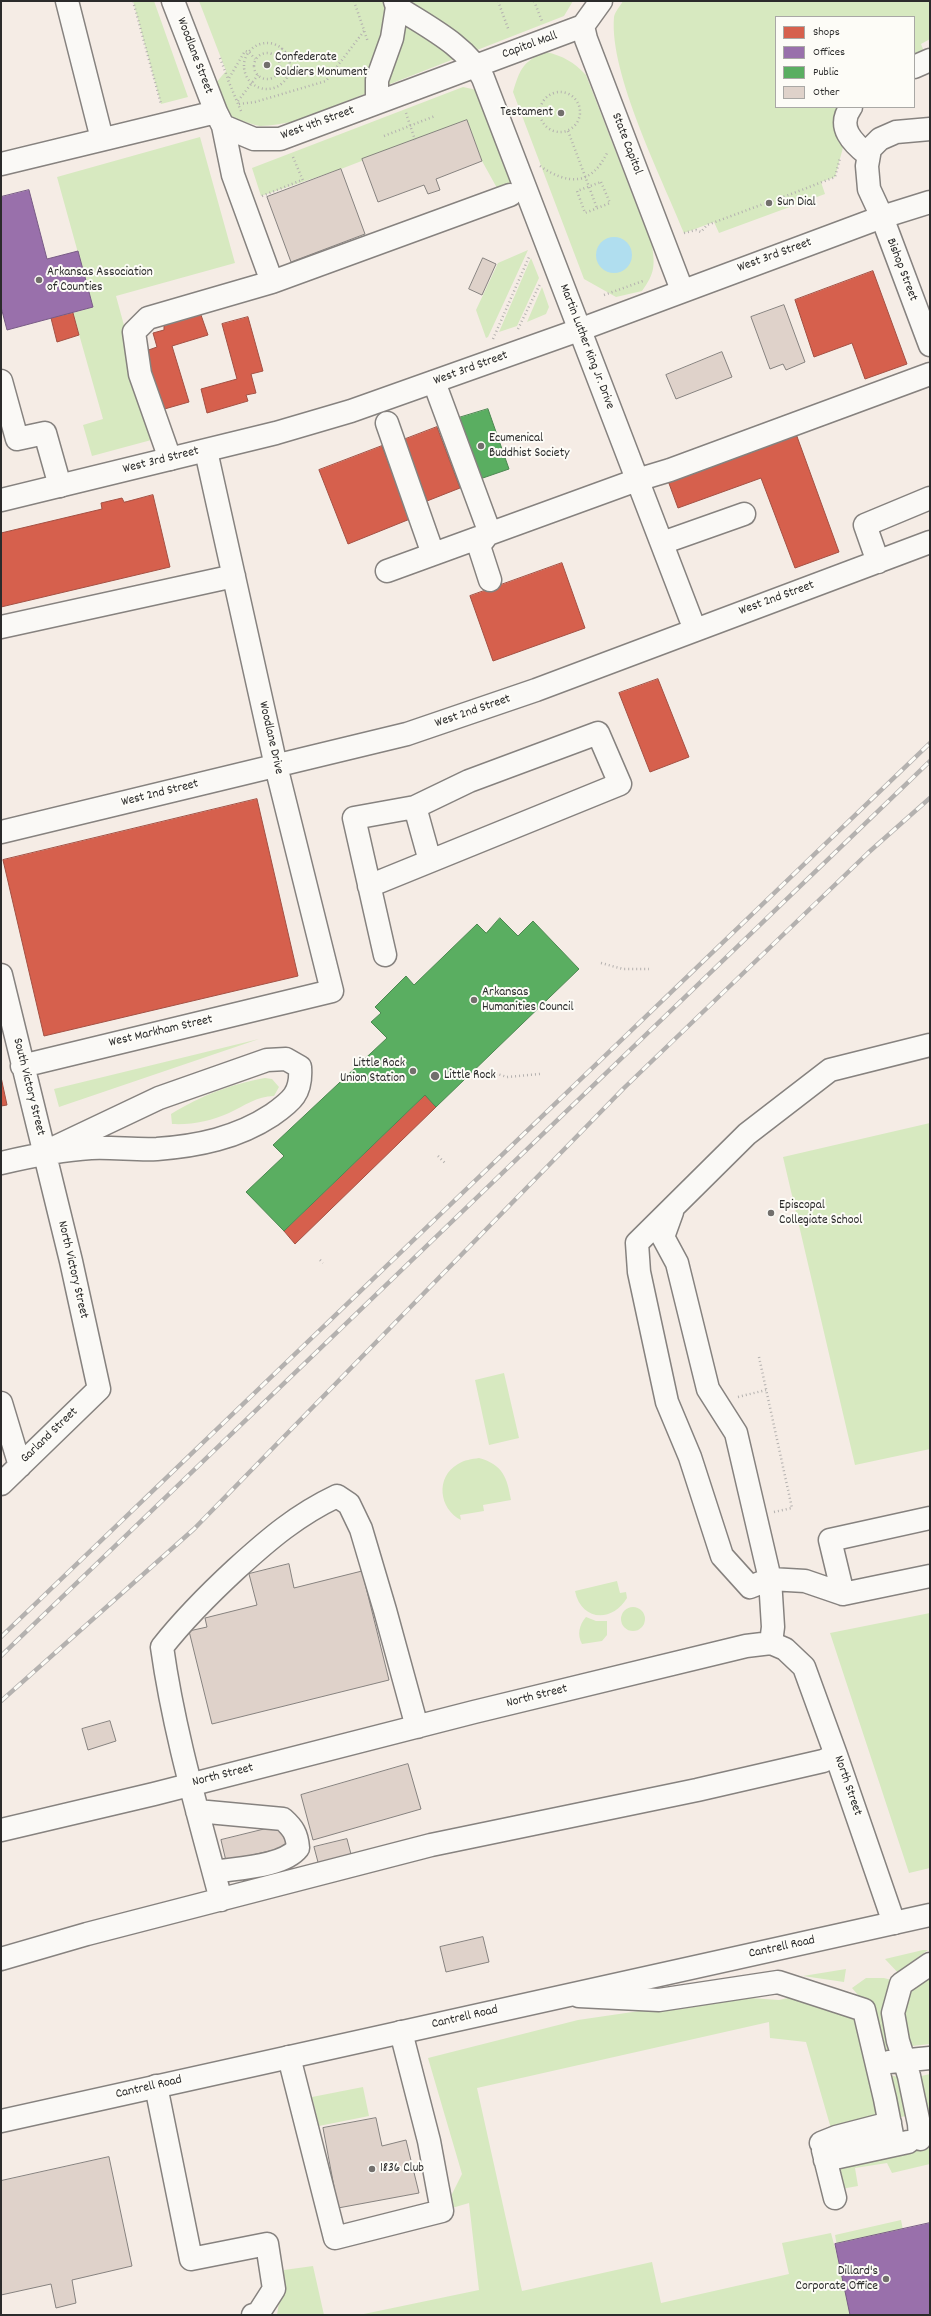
<!DOCTYPE html>
<html>
<head>
<meta charset="utf-8">
<style>
  body { margin:0 }
  #map { position:relative; width:931px; height:2316px; overflow:hidden; background:#f5ece5; font-family:Dekko,sans-serif }
  canvas { display:block }
  .frame { position:absolute; inset:0; border:2px solid #2b2b2b; pointer-events:none }
  .legend { position:absolute; left:775px; top:16px; width:140px; height:92px; box-sizing:border-box; background:#fdfcf7; border:1px solid #a9a8a5; margin:0; padding:5px 7px; list-style:none; font-size:12px; color:#2b2b2b }
  .legend li { display:flex; align-items:center; gap:8px; height:20px }
  .legend b { width:20px; border:1px solid #a9a8a5 }
</style>
</head>
<body>
<div id="map">
<canvas width="931" height="2316"></canvas>
<div class="frame"></div>
<ul class="legend">
<li><b style="height:11px;background:#d6604d"></b>Shops</li>
<li><b style="height:11px;background:#9970ab"></b>Offices</li>
<li><b style="height:11px;background:#5aae61"></b>Public</li>
<li><b style="height:11px;background:#dfd2ca"></b>Other</li>
</ul>
</div>
<script>
const ctx = document.querySelector('canvas').getContext('2d');
ctx.lineJoin = 'round';
function paint(path, color) { ctx.fillStyle = color; ctx.fill(path, 'evenodd'); }
function stroke(path, color, width, dash) { ctx.strokeStyle = color; ctx.lineWidth = width; ctx.lineCap = dash ? 'butt' : 'round'; ctx.setLineDash(dash || []); ctx.stroke(path); }
function drawText(font, color, halo, rows, align = 'center') {
  ctx.font = font + ' Dekko,sans-serif'; ctx.lineWidth = 4; ctx.setLineDash([]); ctx.textBaseline = 'middle'; ctx.strokeStyle = halo; ctx.fillStyle = color; for (const [text, x, y, turn = 0] of rows) {
    ctx.save(); ctx.translate(x, y); ctx.rotate((+turn || 0) * Math.PI / 180); ctx.textAlign = isNaN(turn) ? turn : align; if (halo) ctx.strokeText(text, 0, 0); ctx.fillText(text, 0, 0); ctx.restore();
  }
}
paint(new Path2D(`
  M133,1H154L188,97L161,104Z
  M199,1H573L564,16L293,122C283,123 271,126 261,126C255,126 231,117 225,114L215,84L226,71Z
  M623,1H930V39L921,44L926,57L914,62V17H776V107H851L847,133L835,177L821,182L825,194L719,233L714,222L684,233C662,178 609,74 614,17C615,12 620,6 623,1Z
  M546,52C563,56 574,62 586,75L652,245C655,266 655,273 642,291L616,297L584,279L513,92C520,69 523,61 546,52Z
  M463,87L477,90L512,180L507,188H497L482,161L467,120L341,169L261,196L252,168Z
  M200,137L235,263L116,296L155,439L92,456L83,425L103,419L73,313L93,307L57,177Z
  M528,250L488,337L486,338L476,310L498,263Z
  M531,258L539,278L517,326L499,332Z
  M542,287L549,307L546,314L527,322Z
  M259,1039L59,1107L54,1089Z
  M265,1078L272,1079L279,1087L274,1096C257,1096 244,1106 229,1113C211,1121 192,1125 172,1124L171,1114C203,1095 228,1085 265,1078Z
  M930,1123V1449L855,1465L783,1157Z
  M504,1373L519,1438L489,1445L475,1380Z
  M479,1458C503,1465 507,1477 511,1500L483,1505L484,1511L460,1515L461,1520C439,1509 435,1477 458,1464C464,1460 472,1459 479,1458Z
  M617,1581L620,1593L626,1592L627,1598C612,1623 581,1621 575,1591Z
  M621 1619a12 12 0 1 1 24 0a12 12 0 1 1-24 0Z
  M930,1613V1868L909,1873L830,1633Z
  M586,1617L596,1621H607V1635L602,1641L582,1644C577,1635 579,1625 586,1617Z
  M923,1950H928L909,1964L901,1976L885,1959Z
  M846,1969L844,1982L803,1976Z
  M930,1974V2044L912,2046C899,2033 904,2005 907,1989Z
  M866,1978H884L895,1981L891,2051L887,2052L877,2017L852,1988Z
  M797,1996L864,2010L877,2117L832,2132L806,2042L770,2038L769,2022L477,2088L522,2291L652,2262L661,2303L789,2274L782,2243L831,2233L853,2315H359L479,2290L469,2203L452,2208L450,2198L462,2174L428,2058L578,2020L735,1997L779,2000Z
  M930,2074V2109L926,2110L917,2077Z
  M890,2075L898,2077L908,2116L900,2117Z
  M363,2087L369,2116L319,2126L312,2097Z
  M930,2145V2164L892,2173L887,2163L855,2168L858,2186L841,2189L838,2171L848,2164Z
  M901,2220L903,2230L837,2246L835,2235Z
  M313,2266L324,2315H277L284,2270Z`), '#d7e9c0');
paint(new Path2D(`
  M596 255a18 18 0 1 1 36 0a18 18 0 1 1-36 0Z`), '#b0deef');
const shops = new Path2D(`
  M873,271L907,364L865,379L852,343L814,357L795,300Z
  M73,313L79,335L57,342L51,318Z
  M201,315L208,335L172,346L189,402L161,410L143,352L157,347L153,333L164,330V326Z
  M248,317L263,371L251,374L256,393L246,395L248,401L207,413L201,389L237,379L222,324Z
  M437,427L460,488L427,501L403,440Z
  M795,431L839,552L795,568L761,478L678,508L667,478Z
  M382,446L410,519L348,544L319,470Z
  M153,495L170,567L1,607V533L102,509L101,503L122,498L124,502Z
  M562,563L585,628L493,661L470,596Z
  M658,679L689,757L650,772L619,693Z
  M257,799L298,976L44,1036L3,860Z
  M1,1077L7,1105L1,1106Z
  M425,1095L436,1107L295,1244L284,1231Z`);
paint(shops, '#d6604d');
stroke(shops, '#a35043', 1);
const offices = new Path2D(`
  M29,190L47,259L78,251L93,307L7,330L1,307V197Z
  M930,2223V2315H850L835,2244Z`);
paint(offices, '#9970ab');
stroke(offices, '#785b85', 1);
const public = new Path2D(`
  M488,409L509,469L477,480L455,419Z
  M500,918L518,936L533,921L579,969L436,1107L425,1095L284,1231L246,1192L284,1156L273,1145L387,1038L371,1022L381,1013L375,1007L406,976L414,985L477,924L486,933Z`);
paint(public, '#5aae61');
stroke(public, '#4c8751', 1);
const building = new Path2D(`
  M467,120L482,161L436,179L440,190L428,194L424,185L378,202L362,159Z
  M341,169L365,234L291,262L267,197Z
  M483,258L496,264L482,295L469,289Z
  M784,305L805,362L786,370L783,364L770,369L751,317Z
  M722,352L732,377L676,399L666,375Z
  M289,1564L294,1588L362,1571L389,1680L212,1724L189,1631L207,1627L205,1618L257,1605L249,1574Z
  M110,1721L116,1741L88,1750L82,1729Z
  M408,1764L421,1809L313,1840L301,1795Z
  M282,1825L287,1847L226,1861L221,1840Z
  M347,1839L352,1858L319,1866L314,1847Z
  M483,1937L489,1962L446,1972L440,1947Z
  M376,2118L382,2146L406,2140L419,2193L338,2208L323,2128Z
  M109,2157L132,2266L72,2280L76,2303L56,2308L51,2284L1,2295V2181Z`);
paint(building, '#dfd2ca');
stroke(building, '#86827f', 1);
const minor = new Path2D(`
  M67,1L102,139
  M173,1L216,112L223,126L254,139H280L583,26
  M395,1L397,7C426,26 467,46 483,78L695,630
  M601,1L583,26L586,39L682,290
  M914,67L930,60
  M377,102V80L392,38L397,7
  M851,107C836,127 853,143 868,155
  M223,126L233,175L272,282L510,195
  M930,129L896,132L880,139L870,149L867,166L869,189L882,217L930,345
  M1,164L216,112
  M1,381L17,439L45,433L60,486
  M434,382L488,528V534L479,546L490,580
  M387,423L433,554
  M170,459L140,374L134,332L148,318L272,282
  M662,543L744,514
  M878,562L865,525L930,498
  M387,571L637,480L670,470L930,374
  M1,627L234,576
  M415,807L430,861
  M1,832L407,734L536,690L930,542
  M369,886L620,784L598,733L469,781L415,807L354,818L385,955
  M1,975L71,1261L99,1389L1,1484
  M930,1045L830,1070L747,1134L637,1243L639,1272L667,1402L690,1457L722,1556L750,1587L770,1579L805,1581L843,1594L930,1576
  M22,1066L332,991L276,766L206,451
  M1,1163C31,1156 60,1150 91,1148C113,1147 135,1150 157,1149C198,1146 237,1138 272,1115C292,1101 302,1093 300,1067L286,1059L267,1060L159,1098L43,1153
  M672,1212L663,1237L677,1263L708,1389L736,1433L770,1579L773,1627L771,1643
  M1,1403L20,1466
  M843,1594L830,1540L930,1518
  M197,1811L283,1819C293,1828 297,1834 298,1848C283,1867 237,1868 214,1872
  M1,1830L154,1794L474,1712L746,1646L771,1643L785,1649L804,1667L836,1755L894,1923
  M221,1900C199,1816 174,1733 162,1647C185,1618 209,1594 236,1569C269,1539 297,1515 337,1496L349,1504L361,1529L385,1610L417,1727
  M1,1959L87,1934L431,1845L697,1790L823,1761L836,1755
  M579,1996L659,2000L778,1982L864,2010L885,2099L894,2145
  M289,2057L335,2238L442,2211L429,2141L401,2032
  M889,2062L930,2058
  M156,2086L191,2259L267,2244L274,2289L258,2314L253,2315
  M920,2139L919,2124L909,2076L898,2041L893,2013L901,1984L930,1964
  M821,2143L836,2137L890,2123
  M823,2150L835,2198
  M825,2160L908,2142`);
const major = new Path2D(`
  M1,500L276,433L351,411L579,330L882,217L930,202
  M1,2121L930,1915`);
stroke(minor, '#86827f', 25);
stroke(major, '#86827f', 25);
stroke(new Path2D(`
  M133,1L161,104
  M354,1L368,42
  M498,1L509,31
  M534,1L542,21
  M244 66a23 23 0 1 1 46 0a23 23 0 1 1-46 0Z
  M254 66a13 13 0 1 1 26 0a13 13 0 1 1-26 0Z
  M275,54L283,48
  M220,58L228,79
  M540 112a20 20 0 1 1 40 0a20 20 0 1 1-40 0Z
  M238,101L258,75
  M239,104L255,102L326,81L364,31
  M241,111L228,80L245,51L249,52L255,59
  M406,113L415,140
  M568,131L597,208
  M384,136L435,116
  M293,157L304,183
  M540,166C568,185 591,186 607,153
  M601,182L610,203L585,213L577,191Z
  M262,196L302,180
  M684,233L696,230L701,232L707,225L766,203L769,206L773,201L835,177L840,158
  M604,295L643,281
  M518,329L540,284
  M493,339L529,257
  M601,963L623,969H649
  M488,1071L507,1077L540,1074
  M438,1156L446,1164
  M320,1260L323,1263
  M759,1357L792,1508L774,1512
  M738,1397L766,1390`), '#b4b1af', 2.5, [1, 3]);
stroke(minor, '#faf9f6', 22);
stroke(major, '#faf9f6', 22);
const rail = new Path2D(`
  M1,1637L930,743
  M1,1656L930,761
  M1,1701L194,1529L624,1088L869,852L930,798`);
stroke(rail, '#b4b1af', 4.5);
stroke(rail, '#fdfcf7', 3, [9]);
for (const [x, y, r, color] of [
  [267,65,4,"#726f6c"],
  [561,113,4,"#726f6c"],
  [769,203,4,"#726f6c"],
  [39,280,4,"#726f6c"],
  [481,446,4,"#726f6c"],
  [474,1000,4,"#726f6c"],
  [413,1071,4,"#726f6c"],
  [435,1076,5,"#726f6c"],
  [771,1213,4,"#726f6c"],
  [372,2169,4,"#726f6c"],
  [886,2279,4,"#726f6c"]
]) { const dot = new Path2D(); dot.arc(x, y, r, 0, 2 * Math.PI); ctx.fillStyle = color; ctx.fill(dot); stroke(dot, '#fdfcf7', 1.5); }
drawText('13px', '#2b2b2b', '#fdfcf7', [
  ["Capitol Mall",530,46,-20],
  ["Woodlane Street",194,56,69],
  ["West 4th Street",318,124,-20],
  ["State Capitol",626,144,69],
  ["West 3rd Street",775,256,-20],
  ["Bishop Street",901,270,69],
  ["Martin Luther King Jr. Drive",586,347,69],
  ["West 3rd Street",471,369,-20],
  ["West 3rd Street",161,461,-14],
  ["West 2nd Street",777,599,-20],
  ["West 2nd Street",473,712,-19],
  ["Woodlane Drive",270,738,77],
  ["West 2nd Street",160,794,-14],
  ["West Markham Street",161,1032,-13],
  ["South Victory Street",28,1087,76],
  ["North Victory Street",72,1270,77],
  ["Garland Street",50,1436,-44],
  ["North Street",537,1697,-14],
  ["North Street",223,1776,-14],
  ["North Street",847,1786,71],
  ["Cantrell Road",782,1948,-12],
  ["Cantrell Road",465,2018,-13],
  ["Cantrell Road",149,2088,-13]
]);
drawText('13px', '#2b2b2b', '#fdfcf7', [
  ["Confederate",275,58],
  ["Soldiers Monument",275,73],
  ["Testament",553,113,"right"],
  ["Sun Dial",777,203],
  ["Arkansas Association",47,273],
  ["of Counties",47,288],
  ["Ecumenical",489,439],
  ["Buddhist Society",489,454],
  ["Arkansas",482,993],
  ["Humanities Council",482,1008],
  ["Little Rock",405,1064,"right"],
  ["Union Station",405,1079,"right"],
  ["Little Rock",444,1076],
  ["Episcopal",779,1206],
  ["Collegiate School",779,1221],
  ["1836 Club",380,2169],
  ["Dillard's",878,2272,"right"],
  ["Corporate Office",878,2287,"right"]
], 'left');
</script>
</body>
</html>
